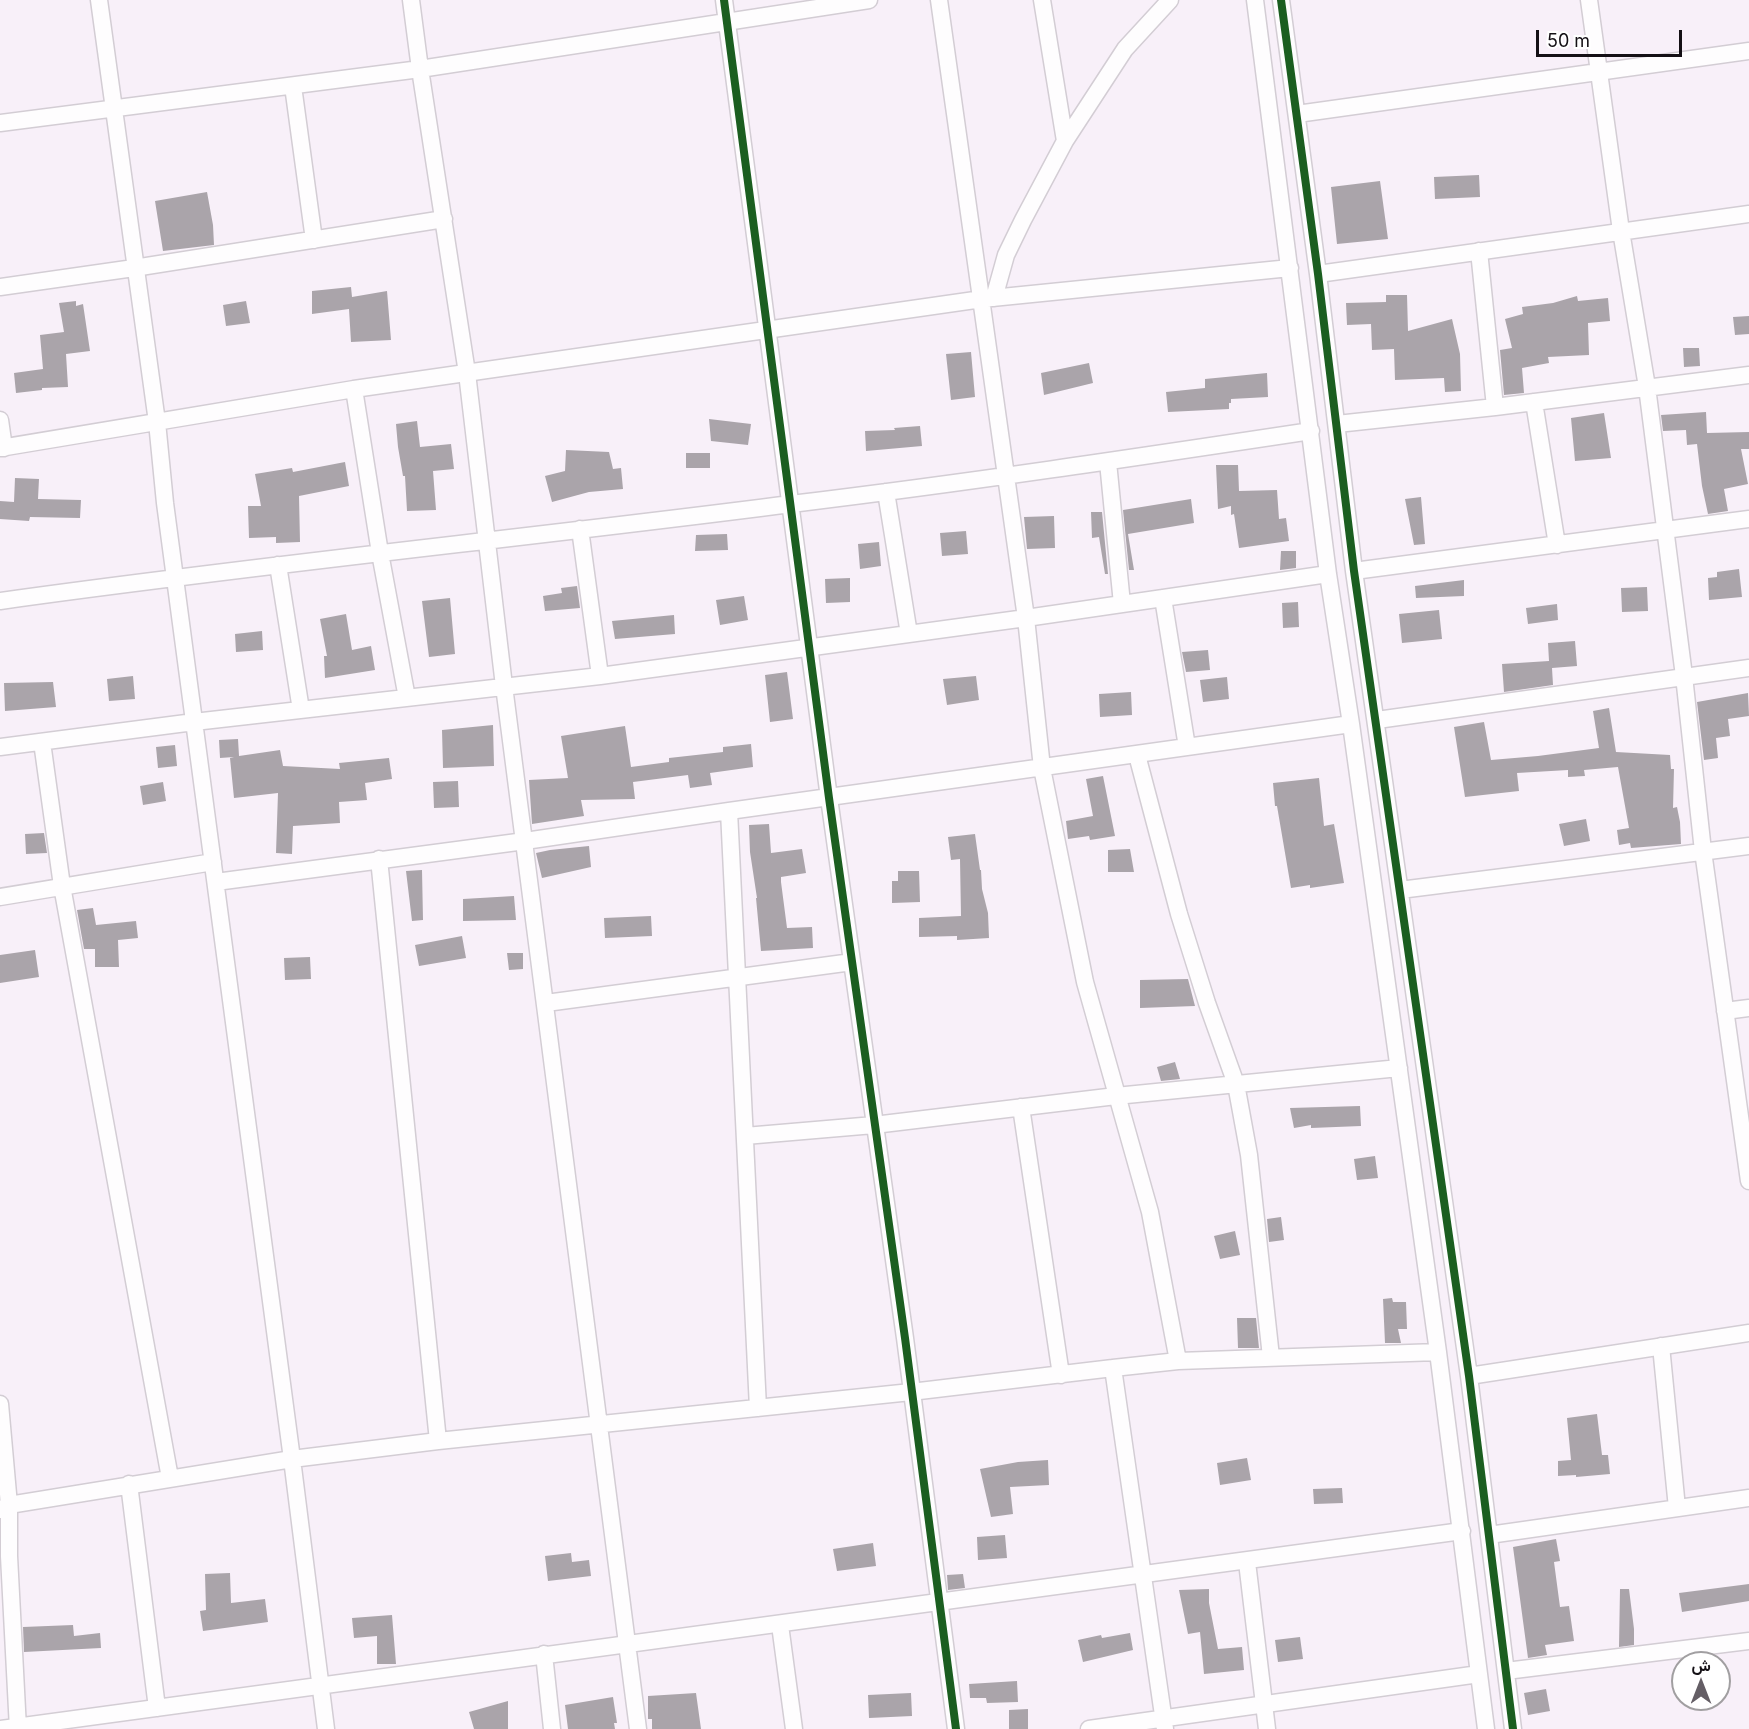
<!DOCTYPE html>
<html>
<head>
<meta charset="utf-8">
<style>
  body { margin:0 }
  #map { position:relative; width:1749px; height:1729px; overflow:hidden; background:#f8f0f9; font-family:Inter,Vazirmatn,sans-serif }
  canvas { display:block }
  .north { position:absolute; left:1671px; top:1651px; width:60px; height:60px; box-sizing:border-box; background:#fff; border:2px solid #a19fa1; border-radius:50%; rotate:0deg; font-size:16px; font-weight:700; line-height:24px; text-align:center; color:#141015 }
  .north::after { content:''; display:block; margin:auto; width:21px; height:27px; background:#645e65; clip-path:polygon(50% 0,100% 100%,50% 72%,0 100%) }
  .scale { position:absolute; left:1536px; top:30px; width:146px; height:27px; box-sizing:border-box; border:3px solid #141015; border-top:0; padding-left:8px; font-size:18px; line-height:21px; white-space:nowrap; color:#141015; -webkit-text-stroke:4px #fff; paint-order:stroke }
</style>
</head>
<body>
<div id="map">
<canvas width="1749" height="1729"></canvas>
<div class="north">ش</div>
<div class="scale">50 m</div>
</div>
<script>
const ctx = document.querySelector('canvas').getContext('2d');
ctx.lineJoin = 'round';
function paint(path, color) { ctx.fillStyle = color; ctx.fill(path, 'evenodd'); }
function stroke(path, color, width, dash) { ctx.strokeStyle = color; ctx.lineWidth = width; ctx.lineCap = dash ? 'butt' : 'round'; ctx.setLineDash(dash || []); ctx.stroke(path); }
paint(new Path2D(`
  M1479,175L1480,197L1435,199L1434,177Z
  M1380,181L1388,239L1337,244L1331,187Z
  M207,192L213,225L214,245L163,251L155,201Z
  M351,287L352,297L387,291L391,340L351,342L349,309L312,314V291Z
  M1386,295H1407L1408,331L1452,319L1460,354L1461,391L1445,392L1444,378L1395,380L1394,349L1372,350L1371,324L1347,325L1346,303L1386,302Z
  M1577,296L1578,301L1608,298L1610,321L1588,323L1589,355L1548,357L1549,363L1522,368L1524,393L1504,395L1500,350L1512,348L1505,319L1523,314L1522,307L1553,303Z
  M76,301V306L83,304L90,351L66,354L68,387L42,388V390L16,393L14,373L43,369L40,335L64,332L59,303Z
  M246,301L250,323L226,326L223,305Z
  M1749,316V334L1735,335L1733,317Z
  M1683,348H1699L1700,366L1684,367Z
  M971,352L975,397L951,400L946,354Z
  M1089,363L1093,383L1044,395L1041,373Z
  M1267,373L1268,397L1231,399V403H1229V409L1168,412L1166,392L1205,388V379Z
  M1706,412L1707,433L1749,432V449H1741L1748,484L1724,489L1728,511L1708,514L1702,486L1697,444L1687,445L1686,430L1663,431L1661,415Z
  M1604,413L1611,458L1575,461L1571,418Z
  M709,419L751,424L748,445L711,441Z
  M417,421L420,447L451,444L454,469L433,471L436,510L407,511L405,476H403L398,447L396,424Z
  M920,426L922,446L866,451L865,431L895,430L894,428Z
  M566,450L609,452L613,469L621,468L623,489L589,492L552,502L545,476L565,471Z
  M686,453H710V468H686Z
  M345,462L349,486L299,496L300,542L276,543V537L249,538L248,506H261L255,474L292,468L293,472Z
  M1216,465H1238L1239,491L1277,490L1279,519L1286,518L1289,541L1239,548L1234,514L1231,515V506L1218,509Z
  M15,478L39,479L38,499L81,500L80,518L30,517L29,521L0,519V501L14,502Z
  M1421,497L1425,544L1414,545L1405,499Z
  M1191,499L1194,523L1128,534L1134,570H1129L1123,510Z
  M1091,512H1102L1108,574H1105L1099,537L1092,538Z
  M1054,516L1055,548L1027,549L1024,517Z
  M966,531L968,554L942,556L940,533Z
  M727,534L728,550L695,551L696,535Z
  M879,542L881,566L860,569L858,544Z
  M1281,551H1296V568L1280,570Z
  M1739,569L1742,597L1709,600L1708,578L1717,577V572Z
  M850,578V602L826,603L825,579Z
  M1464,580V596L1416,598L1415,586Z
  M577,586L580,608L545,611L543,596L562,593L561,588Z
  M1647,587L1648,611L1622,612L1621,588Z
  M744,596L748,620L720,625L716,600Z
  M450,598L455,654L429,657L422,601Z
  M1298,602L1299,627L1283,628L1282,603Z
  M1557,604L1558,620L1528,624L1526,608Z
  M1439,610L1442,639L1402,643L1399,614Z
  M346,614L352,650L371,646L375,670L325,678L324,656H327L320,619Z
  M674,615L675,634L615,639L612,621Z
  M262,631L263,650L236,652L235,634Z
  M1575,641L1577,666L1552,668L1553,685L1504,692L1502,664L1549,661L1548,643Z
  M1208,650L1210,670L1186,672L1182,652Z
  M787,672L793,719L770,722L765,675Z
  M133,676L135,699L109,701L107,679Z
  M976,676L979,700L947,705L943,679Z
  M1227,677L1229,699L1203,702L1200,680Z
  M53,682L56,707L5,711L4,683Z
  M1131,692L1132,715L1100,717L1099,694Z
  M1748,693L1749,716L1728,719L1730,736L1716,738L1718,758L1704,760L1697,702Z
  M1609,708L1616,752L1670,755L1671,769H1674L1673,808L1677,807L1680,822L1681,844L1631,848L1630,843L1619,845L1617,830L1629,828L1618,767L1584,770L1585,776L1568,777V770L1517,773L1519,791L1465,797L1454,727L1484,722L1491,760L1538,756L1599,748L1593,711Z
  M493,725L494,766L443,768L442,730Z
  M625,726L631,767L669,762V758L723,752V747L751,744L753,767L710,773L712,785L690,788L688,775L633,782L635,799L581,800L584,816L532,824L529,780L568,778L561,736Z
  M238,739L239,756L280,750L283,766L340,769L339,763L389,758L392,779L365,783L367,800L339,802L340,823L293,826L292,854L276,853L278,793L234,798L230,758L234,757L220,758L219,740Z
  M175,745L177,766L158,768L156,747Z
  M1103,776L1115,836L1090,840L1089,836L1068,839L1066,821L1093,816L1086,779Z
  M1319,778L1324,826L1334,824L1344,883L1310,888V885L1291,888L1277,806H1275L1273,783Z
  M458,781L459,807L434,808L433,782Z
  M163,782L166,801L143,805L140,786Z
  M1586,819L1590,841L1564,846L1559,824Z
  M769,824L771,853L802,849L806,873L781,877V882L787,928L812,927L813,948L761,951L756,898H757L750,852L749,825Z
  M44,833L47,853L26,854L25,834Z
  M975,834L980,870H981L982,889L988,913L989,938L957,940V936L919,937V918L961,916L960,859L951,860L948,837Z
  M589,846L591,867L542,878L536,853L550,850Z
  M1130,849L1134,872H1108V850Z
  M422,870L423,920L412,921L406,871Z
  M898,871H919L920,902L892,903V881H898Z
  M514,896L516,920L463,921V899Z
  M93,908L96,925L136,921L138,938L118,940L119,967H95V949H84L77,910Z
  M651,916L652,936L605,938L604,918Z
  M462,936L466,958L419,966L415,945Z
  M35,950L39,977L0,983V955Z
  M507,953H523V969L509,970Z
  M310,957L311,979L285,980L284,958Z
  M1188,979L1195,1006L1140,1008V980Z
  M1175,1062L1180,1079L1161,1081L1157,1067Z
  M1360,1106L1361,1126L1311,1128V1125L1294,1128L1290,1108Z
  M1375,1156L1378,1178L1357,1180L1354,1159Z
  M1281,1217L1284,1240L1269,1242L1267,1219Z
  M1235,1231L1240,1255L1220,1259L1214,1236Z
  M1392,1298L1393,1302H1406L1407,1329H1398L1401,1343H1385L1383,1299Z
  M1237,1318H1256L1259,1348H1238Z
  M1597,1414L1602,1455H1608L1610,1474L1576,1477V1475L1558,1476V1461L1571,1460L1567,1418Z
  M1247,1458L1251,1480L1220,1485L1217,1463Z
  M1048,1460L1049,1485L1010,1487L1013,1514L991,1517L980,1469L1018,1462Z
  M1342,1488L1343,1503L1314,1504L1313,1489Z
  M1005,1535L1007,1558L978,1560L977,1537Z
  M1556,1539L1560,1561L1554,1562L1560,1607L1569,1606L1574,1641L1545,1645L1547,1655L1528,1658L1513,1547Z
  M873,1543L876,1566L837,1571L833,1549Z
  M571,1553L572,1562L589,1560L591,1576L548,1581L545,1556Z
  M230,1573L231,1603L265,1599L268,1622L203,1631L200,1611L206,1610L205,1574Z
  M963,1574L965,1588L948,1590L947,1575Z
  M1749,1584V1601L1682,1612L1679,1593Z
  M1209,1589V1603L1218,1649L1242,1647L1244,1670L1204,1674L1200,1632L1188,1634L1179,1590Z
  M1620,1589H1629L1634,1629V1645L1619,1647Z
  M392,1615L396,1664H377V1636L354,1638L352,1618Z
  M73,1625L74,1636L100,1633L101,1648L24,1652L23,1627Z
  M1130,1633L1133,1650L1083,1662L1078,1640L1101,1635L1102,1638Z
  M1300,1637L1303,1659L1278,1662L1275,1640Z
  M1017,1681L1018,1702L987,1703L986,1698H970L969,1684Z
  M1546,1689L1550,1711L1528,1715L1524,1693Z
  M696,1693L701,1729H652V1719H648V1696Z
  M911,1693L912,1716L869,1718L868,1695Z
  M613,1697L617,1723H614L615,1729H568L565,1705Z
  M508,1701V1729H474L469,1712Z
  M1028,1709V1729H1009V1710Z`), '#aaa4aa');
const minor = new Path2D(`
  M99,0L157,422L165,503L292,1459L326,1729
  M411,0L420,69L467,373L504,686L638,1729
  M724,0L829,798L905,1338L956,1729
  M939,0L1026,618L1042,768L1085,982L1150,1212L1178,1361
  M1042,0L1065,141
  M1255,0L1328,574L1351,724L1438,1352L1486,1729
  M1281,0L1318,274L1354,571L1469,1376L1513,1729
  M1589,0L1621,231L1647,387L1684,676L1703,851L1749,1181
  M293,86L314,240
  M1297,114L1749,51
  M0,123L420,69L869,0
  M1318,274L1749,214
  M0,287L134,268L444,219
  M994,298L1006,255L1023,220L1065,141L1125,49L1170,0
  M354,389L380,553L407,698
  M1534,402L1557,545
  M1495,407L1749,375
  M0,420L4,448
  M1337,424L1495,407L1479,251
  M0,448L354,389L982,299L1290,268
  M1108,462L1122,604
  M886,492L909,634
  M580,529L600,676
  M278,565L301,710
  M1354,571L1749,519
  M1163,598L1187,747
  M0,601C263,564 527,538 791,504C965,483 1138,457 1311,431
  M1377,720L1749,668
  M42,742L62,886L170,1478
  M0,747L194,722L600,676L1026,618L1328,574
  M1137,755L1179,914L1207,1003L1236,1084L1249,1155L1271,1357
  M729,811L758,1408
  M379,859L438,1441
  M216,882L525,841L729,811L1351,724
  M1400,890L1749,846
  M0,897L213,862
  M546,1003L852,962
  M1725,1011L1749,1008
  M1021,1107L1061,1375
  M745,1136L874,1125L1116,1096L1399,1068
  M1661,1346L1677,1508
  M1113,1368L1165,1729
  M1469,1376L1749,1333
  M0,1404L9,1505V1556L18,1729
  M129,1484L157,1708
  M0,1510L9,1505L292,1459L438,1441L911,1392L1113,1368L1178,1361L1438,1352
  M1489,1535L1749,1498
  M1247,1562L1267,1729
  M780,1625L794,1729
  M544,1654L552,1729
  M1506,1671L1749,1641
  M1,1729L1462,1531
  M1089,1729L1479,1674`);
stroke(minor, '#d3cdd4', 19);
stroke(minor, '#fefdfe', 16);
stroke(new Path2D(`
  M724,0L829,798L905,1338L956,1729
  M1281,0L1318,274L1354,571L1469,1376L1513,1729`), '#1b5e20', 8);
</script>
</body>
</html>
